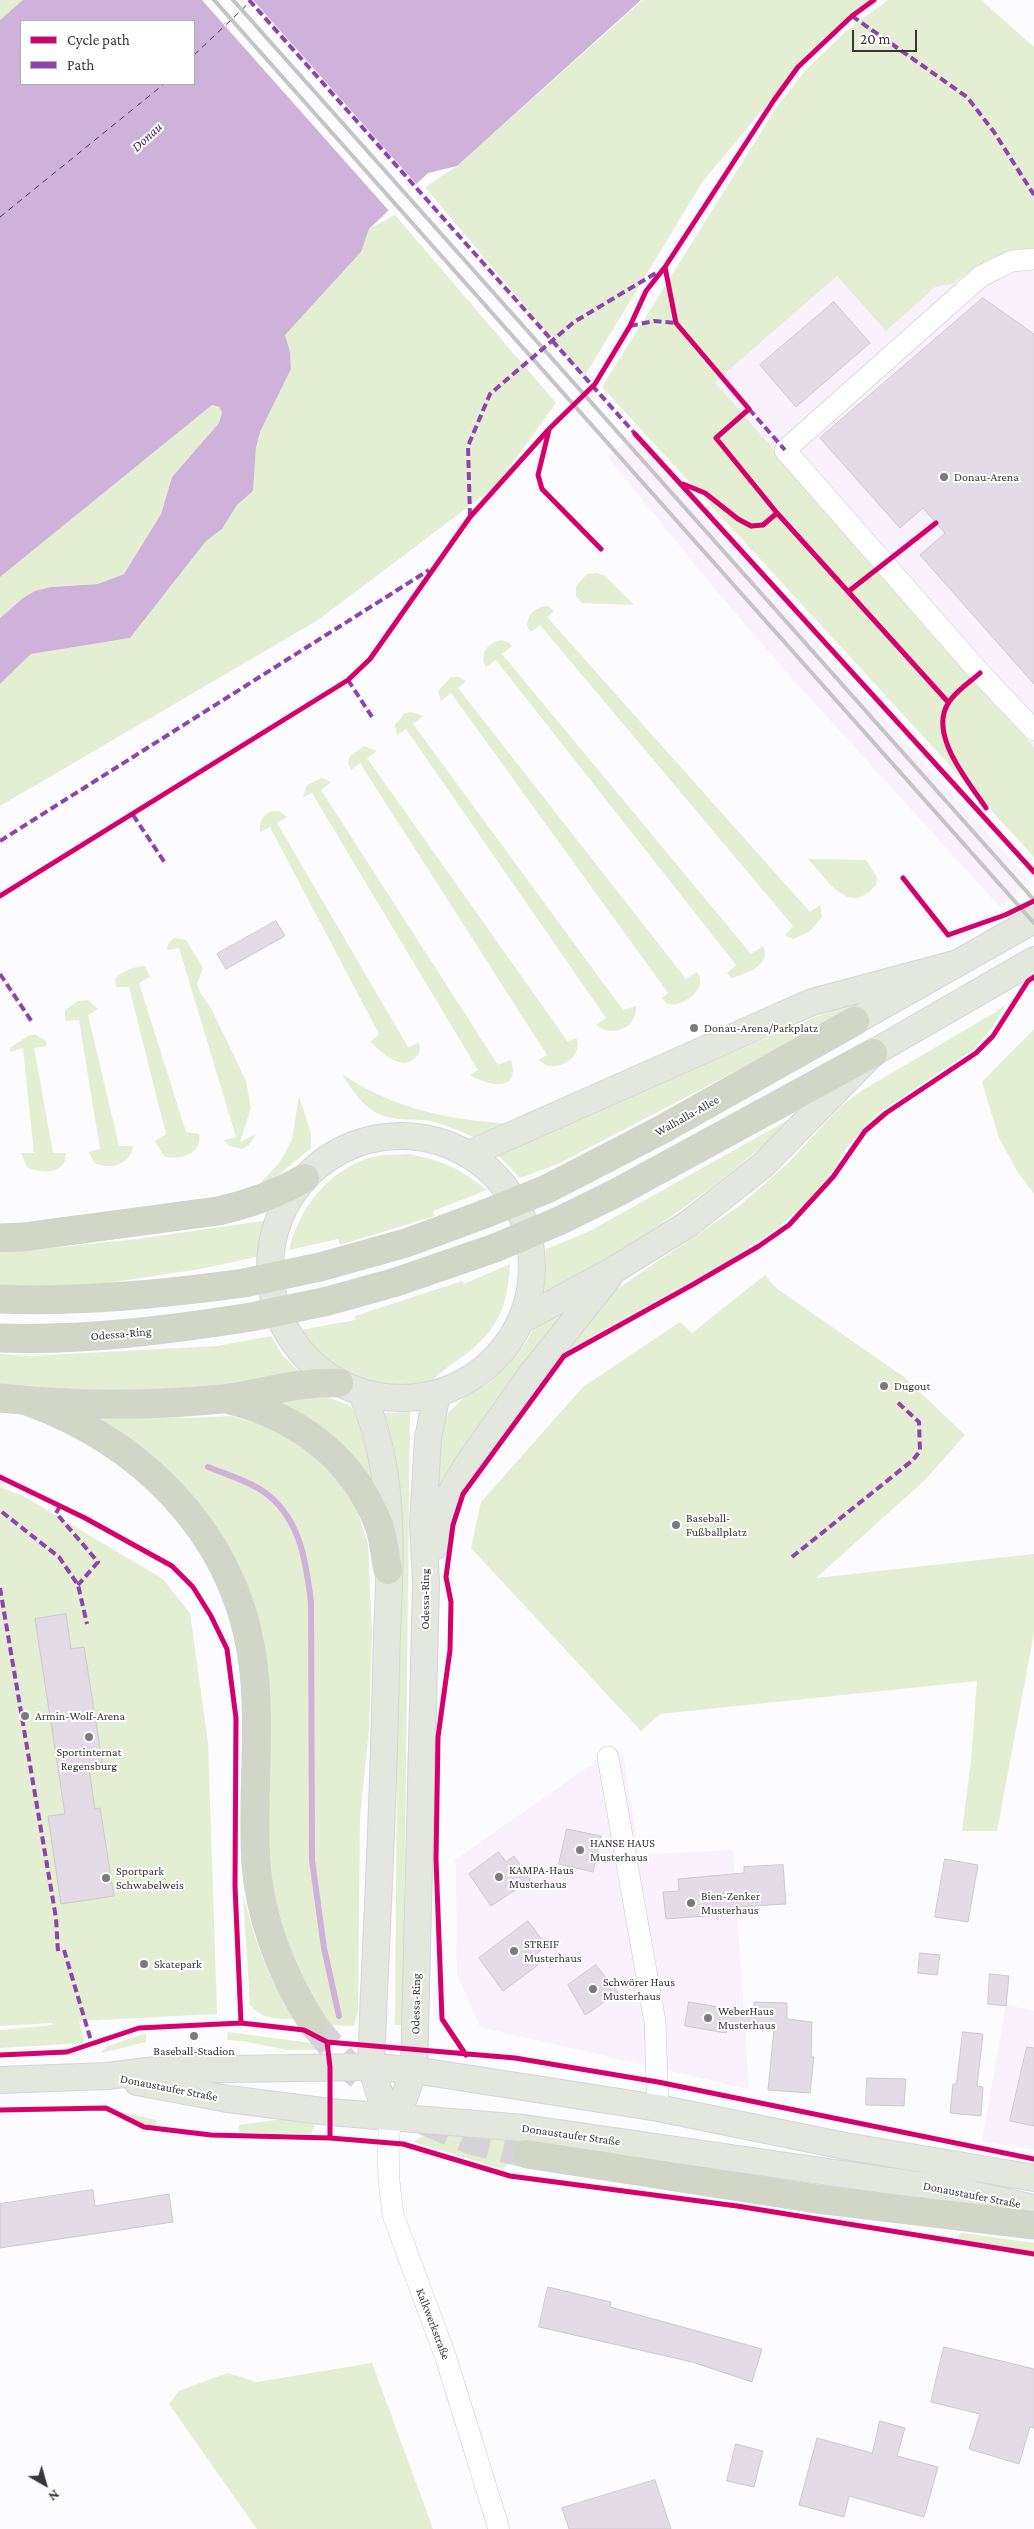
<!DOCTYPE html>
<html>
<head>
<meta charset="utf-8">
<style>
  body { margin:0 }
  #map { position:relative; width:1034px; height:2529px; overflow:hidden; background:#fcfbfd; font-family:"Crimson Pro",serif }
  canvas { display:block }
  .legend { position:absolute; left:20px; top:20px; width:175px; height:65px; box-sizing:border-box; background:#fff; border:1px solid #afaeb0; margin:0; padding:6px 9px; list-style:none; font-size:15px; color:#383539 }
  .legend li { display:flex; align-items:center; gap:10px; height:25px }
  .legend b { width:25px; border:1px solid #afaeb0 }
  .north { position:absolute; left:20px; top:2459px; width:50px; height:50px; -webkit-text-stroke:4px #fff; paint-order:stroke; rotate:142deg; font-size:14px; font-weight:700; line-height:20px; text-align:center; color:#383539 }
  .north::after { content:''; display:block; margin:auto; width:18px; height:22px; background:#383539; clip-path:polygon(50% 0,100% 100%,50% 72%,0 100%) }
  .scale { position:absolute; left:852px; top:30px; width:65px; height:22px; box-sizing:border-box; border:2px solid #383539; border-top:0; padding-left:6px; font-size:15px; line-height:18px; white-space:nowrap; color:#383539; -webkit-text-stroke:4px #fff; paint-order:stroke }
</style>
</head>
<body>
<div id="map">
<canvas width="1034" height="2529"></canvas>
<ul class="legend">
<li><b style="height:6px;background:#d6006c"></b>Cycle path</li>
<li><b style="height:6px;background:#8e44ad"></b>Path</li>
</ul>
<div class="north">N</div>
<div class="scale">20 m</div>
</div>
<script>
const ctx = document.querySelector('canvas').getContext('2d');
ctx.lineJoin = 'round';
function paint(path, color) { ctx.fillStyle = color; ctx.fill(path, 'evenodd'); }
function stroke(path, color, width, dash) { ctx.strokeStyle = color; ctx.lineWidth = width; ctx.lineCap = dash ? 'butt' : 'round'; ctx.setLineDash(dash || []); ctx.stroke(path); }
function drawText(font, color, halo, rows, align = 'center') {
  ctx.font = font + ' "Crimson Pro",serif'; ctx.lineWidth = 4; ctx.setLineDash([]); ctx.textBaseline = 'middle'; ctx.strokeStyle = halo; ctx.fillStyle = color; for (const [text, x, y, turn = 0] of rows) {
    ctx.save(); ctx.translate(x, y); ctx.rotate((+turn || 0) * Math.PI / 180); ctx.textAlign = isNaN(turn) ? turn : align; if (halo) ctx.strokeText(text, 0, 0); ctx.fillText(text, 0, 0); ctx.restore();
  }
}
paint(new Path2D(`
  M1034,252V747L715,382L837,276L886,330L934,287L952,284L970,272Z
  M632,436L984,830L1031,882L1000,907L790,676L714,588L608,457Z
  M623,1754L639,1855L733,1850L749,2089L480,2027L457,1974L456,1862H452L588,1767Z
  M1006,2005L1034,2011V2150L982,2141Z`), '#f9f1fc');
paint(new Path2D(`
  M0,0H23L0,20Z
  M643,0H874L852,16L798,67L703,181L584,377L425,187L457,166Z
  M888,0H981L1034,47V252L970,272L952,284L935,287L886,331L837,276L715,382L1034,747V857L602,387L776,108L805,71L845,32Z
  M395,215L556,403L496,486L318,620L0,806V684L31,654L130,638L206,541L222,529L237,505L253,491L256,448L260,432L291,369L290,352L284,336L361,252L369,229Z
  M212,405L219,407L222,412L219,423L172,477L161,514L124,574L98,584L51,587L23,598L0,618V577Z
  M597,573L605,576L634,605L582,603L576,596V586L587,574Z
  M548,606L554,611L547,617L810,912L820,905L822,917L810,931L793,939L785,935L793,926L540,625L531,632L527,626C528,613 535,607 548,606Z
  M501,640L508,642L512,646L502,654L751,954L763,946C772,965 746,974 731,978L727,973L736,965L496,660L486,667C479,654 487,643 501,640Z
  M451,677H459L466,681L458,688L686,979L697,972C708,989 688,1001 674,1005L666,1003L662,998L668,993L451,693L441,701L438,691Z
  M411,712L423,716L413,724L623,1010L636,1006C638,1028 612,1038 596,1025L606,1018L406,729L397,735L395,725L404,714Z
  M364,746L377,751L367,758L568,1042L576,1038C585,1058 554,1076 539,1060L547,1055L360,763L351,770L348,763L349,757Z
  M322,778L331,782L321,790L498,1065L511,1060C521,1094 487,1085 470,1075L478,1070L312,793L303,797L307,785Z
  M273,811H279L287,817L277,823L408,1047L419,1043C421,1049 420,1054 415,1058C400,1072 381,1051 370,1042L379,1034L270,827L260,832C259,822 263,813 273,811Z
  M808,859L866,860L877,877L876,885C871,890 866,895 860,897C840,904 820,871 808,859Z
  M174,938L186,940L203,968L197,984L201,994L211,1008L246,1081L251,1108L240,1142L256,1134L249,1145L242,1149L229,1146L224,1140L236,1137L179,948L167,950L169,942Z
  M145,966L150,977L139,983L186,1132L199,1134C203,1154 179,1161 164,1156L155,1141L166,1134L129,987H116L115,979C124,970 133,967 145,966Z
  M88,1000L98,1009L88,1015L119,1146H133C130,1165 111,1170 94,1163L89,1152L100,1149L79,1020L65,1021V1010L78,1001Z
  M1006,1004L992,1028L974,1049L876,1115L848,1146L833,1171L809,1200L777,1229L724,1263L560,1354L605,1297L738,1207L787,1164L841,1106L861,1091L994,1013Z
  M862,1005L560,1163L520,1178L496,1153L842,1006Z
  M1034,1029V1194L1017,1171L999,1138L982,1082Z
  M35,1034L46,1041L47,1046L34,1048L53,1153H66C66,1175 41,1174 27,1167L21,1153H34L23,1048L10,1052V1048L28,1036Z
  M342,1074C394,1110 458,1122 520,1124L478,1139C464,1133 449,1126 435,1122C420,1118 406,1121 392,1118C367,1114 355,1094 342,1074Z
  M299,1096L311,1134V1148L275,1178L253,1191L280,1162L292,1140Z
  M797,1115C721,1186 635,1245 544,1296L546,1249L588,1232Z
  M408,1154C445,1161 457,1167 487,1190L433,1211L435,1216L340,1245L338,1239L289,1250C300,1207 327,1172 369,1158C381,1154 396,1155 408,1154Z
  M276,1219L265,1255L200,1269L95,1285L0,1286V1253L138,1239Z
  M510,1264C507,1316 492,1338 449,1366C441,1372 427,1386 419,1389C409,1393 399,1392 389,1391C349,1386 318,1363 296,1331L355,1320V1316L462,1281L464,1284Z
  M765,1275L776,1288L904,1377L965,1435L924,1481L816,1578L1034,1554V1633L997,1831H962L971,1761L977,1681L660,1714L641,1731L471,1548L481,1502L583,1387L680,1322L692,1333Z
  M596,1286L435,1493L442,1428L449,1412L462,1399L490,1382L509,1364L525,1344L536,1324Z
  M271,1336L284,1357L303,1375L143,1396L0,1387V1354L31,1356L217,1346Z
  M319,1394L349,1405L365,1424L379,1508L263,1403Z
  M410,1412L403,2025H395L399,1518L389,1438L384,1413Z
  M74,1414L190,1418L231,1416L266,1426L300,1442L343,1484L356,1508L368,1544L372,1633L369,1730L360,1816L358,2011L354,2026L330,2025L292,1960L275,1907L267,1854V1771L220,1539Z
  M0,1487L25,1497L163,1579L190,1613L208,1743L217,2014L79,2021L84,2043L0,2048V2030L53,2025L52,2023L0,2026Z
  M243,1895C256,1944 267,1977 296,2019C277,2019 262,2020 250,2005Z
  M228,2032L311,2043L318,2048L317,2050H287L243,2041L227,2040Z
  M146,2033V2042L101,2053L106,2047Z
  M113,2110L156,2120L155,2127L145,2126Z
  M283,2119L314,2120V2128L311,2134H307L239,2132V2125Z
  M437,2133H460L534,2145L502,2169L413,2142L419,2138Z
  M962,2233L1034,2243V2252L960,2240L958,2236Z
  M372,2363L433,2529H257L169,2404L179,2391L227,2373L257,2382Z`), '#e4eed3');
paint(new Path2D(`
  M23,0H641L457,166L428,173L369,229L361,252L285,335L290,352L291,369L260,432L256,448L253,491L237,505L222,529L206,541L130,638L31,654L0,684V618L23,598L35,591L51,587L98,584L124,574L161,514L172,477L219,423L222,412L219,407L212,405L0,577V20ZM21,21H194V84H21Z`), '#ceb2d9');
paint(new Path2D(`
  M202,0H253L418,186L390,212Z`), '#fcfbfd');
stroke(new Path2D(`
  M208,1467C225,1474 246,1480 261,1490C300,1515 306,1561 311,1602L312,1860L324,1948L339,2016`), '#ceb2d9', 6);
stroke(new Path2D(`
  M194,55L252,0
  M0,217L164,84`), '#5a296b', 1, [6, 5]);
const building = new Path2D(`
  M983,298L1034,334V684L920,555L945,533L923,508L900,528L820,438Z
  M834,302L870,343L796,407L760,365Z
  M276,921L285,936L226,969L217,954Z
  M66,1614L71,1649L84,1647L103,1767L89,1769L95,1809L100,1808L114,1896L61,1904L48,1816L65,1814L35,1619Z
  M567,1829L601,1836L593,1872L559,1864Z
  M499,1852L506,1862L514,1856L530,1880L491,1906L469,1874Z
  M945,1859L978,1865L968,1922L935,1917Z
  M783,1865L786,1904L717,1908L718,1915L666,1919L663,1892L679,1891L678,1879L744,1873V1867Z
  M528,1921L547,1946L532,1957L538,1965L503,1991L479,1958Z
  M920,1953L940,1955L937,1975L918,1973Z
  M596,1965L618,1993L585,2015L568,1985Z
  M990,1974L1009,1976L1006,2006L988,2004Z
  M689,2002L754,2013V2002L787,2003V2019L812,2022L811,2057H814L810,2093L768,2090L774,2029L727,2030L726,2033L685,2026Z
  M963,2032L983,2034L977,2086L983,2087L981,2116L950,2113L953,2084H956Z
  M1027,2047L1034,2048V2126L1010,2121Z
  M867,2078L906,2079L904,2106L866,2105Z
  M93,2190L95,2206L169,2194L173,2222L0,2248V2204Z
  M548,2287L611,2302L610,2307L762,2349L752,2382L692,2362L539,2327Z
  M944,2347L1034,2369V2428L1030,2427L1019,2464L969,2449L980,2414L931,2402Z
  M880,2421L905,2428L897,2456L938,2467L924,2517L849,2496L844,2517L799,2505L817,2438L872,2453Z
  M736,2444L763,2451L754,2487L727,2481Z
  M655,2480L671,2529H569L562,2508Z`);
paint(building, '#e3dbe6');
stroke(building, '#cccacd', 1);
stroke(new Path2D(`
  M313,2024L350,2068L366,2081
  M424,2121L472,2141L527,2154`), '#d5d3d6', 28, [28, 14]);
const minor = new Path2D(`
  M1034,259L1012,261L981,276L785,450L980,673L1034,730
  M608,1757L655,2022L658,2108
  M391,2117L388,2144L389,2181L393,2215L446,2358L499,2529`);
const major = new Path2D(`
  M855,1021L1034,920
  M270 1267a131 131 0 1 1 262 0a131 131 0 1 1-262 0Z
  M469,1154L812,1002L958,963
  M522,1320L617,1268L688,1224L763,1165L873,1053L1034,960
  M361,1392C401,1480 388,1573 386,1667C384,1801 376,1934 371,2067L383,2104L391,2117
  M435,1546L443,1506L467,1465L530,1376L609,1277
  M0,2080L107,2076L156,2070L371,2067L414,2070L658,2108L845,2146L1034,2178
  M137,2082L228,2099L330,2112L524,2128L953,2190L1034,2208
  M391,2117L404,2098L414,2070L426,1583L423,1523L428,1438L437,1394`);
const highway = new Path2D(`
  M547,1189L661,1130L855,1021
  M559,1221L618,1192L873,1053
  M0,1238L23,1237L218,1211C250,1204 277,1194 305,1178
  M320,1267L406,1243L482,1215
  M0,1299C82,1302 163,1294 244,1283
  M328,1301L396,1282L495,1248
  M0,1338C84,1341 168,1330 251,1317
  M0,1398C73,1406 148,1406 222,1399C261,1394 298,1381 339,1383
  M230,1400C298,1417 353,1458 379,1525C384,1539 385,1556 388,1570
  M27,1401C139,1441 230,1529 251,1650C263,1721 251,1794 256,1865C261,1923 282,1975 313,2024
  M527,2154L817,2199L1034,2225`);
stroke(minor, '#cbcacc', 22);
stroke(major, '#d6d5d7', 28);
stroke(highway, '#d6d5d7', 29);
stroke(minor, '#fffeff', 21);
stroke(major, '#e3e7dd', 26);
stroke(highway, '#d2d6c7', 28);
stroke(new Path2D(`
  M214,0L1034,923
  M233,0L1034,900`), '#c4c4c4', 4);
const highwayBridge = new Path2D(`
  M482,1215L547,1189
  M495,1248L559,1221
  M244,1283L320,1267
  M251,1317L328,1301`);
stroke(highwayBridge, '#d6d5d7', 29, []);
stroke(highwayBridge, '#d2d6c7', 28);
stroke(new Path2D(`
  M249,0L638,437
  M852,16L967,97L994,132L1034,195
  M630,326L654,321L676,323
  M749,409L785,450
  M470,516L468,446L490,394L574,322L656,273
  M348,680L374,720
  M133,815L165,863
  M0,841L429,570
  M0,974L32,1022
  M60,1506L56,1513L98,1562L78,1585
  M2,1512L59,1557L78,1585L87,1624
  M792,1557L913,1460L920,1451L919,1422L895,1400
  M0,1588L56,1918L58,1952
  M64,1950L92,2044`), '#8e44ad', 4, [8, 4]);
stroke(new Path2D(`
  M665,267L676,323L749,409L716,438L777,513L948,702
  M549,430L538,475L542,489L601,549
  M635,434L1034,872
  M683,484L705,493L738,519L751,526L763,525L777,513
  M849,591L936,523
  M980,673C970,682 956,691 949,702C927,734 969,782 986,808
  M903,878L948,935L1005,915L1034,901
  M0,896L348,680L370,659L470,517L549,429L595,384L630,326L646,291L665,267L774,100L798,67L852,16L874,0
  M0,1477L85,1518L172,1566L193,1587L211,1616L227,1649L236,1718L235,1886L241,2023
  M327,2042L330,2067V2138
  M0,2055L67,2052L139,2028L241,2023L304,2030L327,2042L515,2058L658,2082L1034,2159
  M466,2055L442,2019L436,1859L438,1737L450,1650L451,1602L446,1577L453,1525L463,1494L564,1356L692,1285L759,1246L789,1225L833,1177L865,1131L886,1113L976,1053L993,1036L1028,981L1034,977
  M0,2110L106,2108L144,2127L211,2135L330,2138L403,2144L510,2176L737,2206L1034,2254`), '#d6006c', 5);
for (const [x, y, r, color] of [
  [944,477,5,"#7d7a7e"],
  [694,1028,5,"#7d7a7e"],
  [884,1386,5,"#7d7a7e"],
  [676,1525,5,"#7d7a7e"],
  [25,1716,5,"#7d7a7e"],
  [89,1737,5,"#7d7a7e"],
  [580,1850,5,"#7d7a7e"],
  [499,1877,5,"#7d7a7e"],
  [106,1878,5,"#7d7a7e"],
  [691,1903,5,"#7d7a7e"],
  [514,1951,5,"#7d7a7e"],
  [144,1964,5,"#7d7a7e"],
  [593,1989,5,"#7d7a7e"],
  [708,2018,5,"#7d7a7e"],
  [194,2036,5,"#7d7a7e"]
]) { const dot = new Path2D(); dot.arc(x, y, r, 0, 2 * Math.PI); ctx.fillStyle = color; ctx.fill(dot); stroke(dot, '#fff', 2); }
drawText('12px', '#383539', '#fff', [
  ["Donau-Arena",954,477],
  ["Donau-Arena/Parkplatz",704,1028],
  ["Dugout",894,1386],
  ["Baseball-",686,1518],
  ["Fußballplatz",686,1532],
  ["Armin-Wolf-Arena",35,1716],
  ["Sportinternat",89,1752,"center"],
  ["Regensburg",89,1766,"center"],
  ["HANSE HAUS",590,1843],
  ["Musterhaus",590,1857],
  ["KAMPA-Haus",509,1870],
  ["Musterhaus",509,1884],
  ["Sportpark",116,1871],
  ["Schwabelweis",116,1885],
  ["Bien-Zenker",701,1896],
  ["Musterhaus",701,1910],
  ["STREIF",524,1944],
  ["Musterhaus",524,1958],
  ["Skatepark",154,1964],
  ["Schwörer Haus",603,1982],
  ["Musterhaus",603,1996],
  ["WeberHaus",718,2011],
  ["Musterhaus",718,2025],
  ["Baseball-Stadion",194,2051,"center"]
], 'left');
drawText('12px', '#383539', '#fff', [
  ["Walhalla-Allee",687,1116,-29],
  ["Odessa-Ring",121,1334,-5],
  ["Odessa-Ring",425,1599,-90],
  ["Odessa-Ring",416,2004,-89],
  ["Donaustaufer Straße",169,2088,11],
  ["Donaustaufer Straße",571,2135,8],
  ["Donaustaufer Straße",972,2195,11],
  ["Kalkwerkstraße",433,2324,69]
]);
drawText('italic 14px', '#5a296b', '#fff', [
  ["Donau",147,137,-43]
]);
</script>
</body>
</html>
